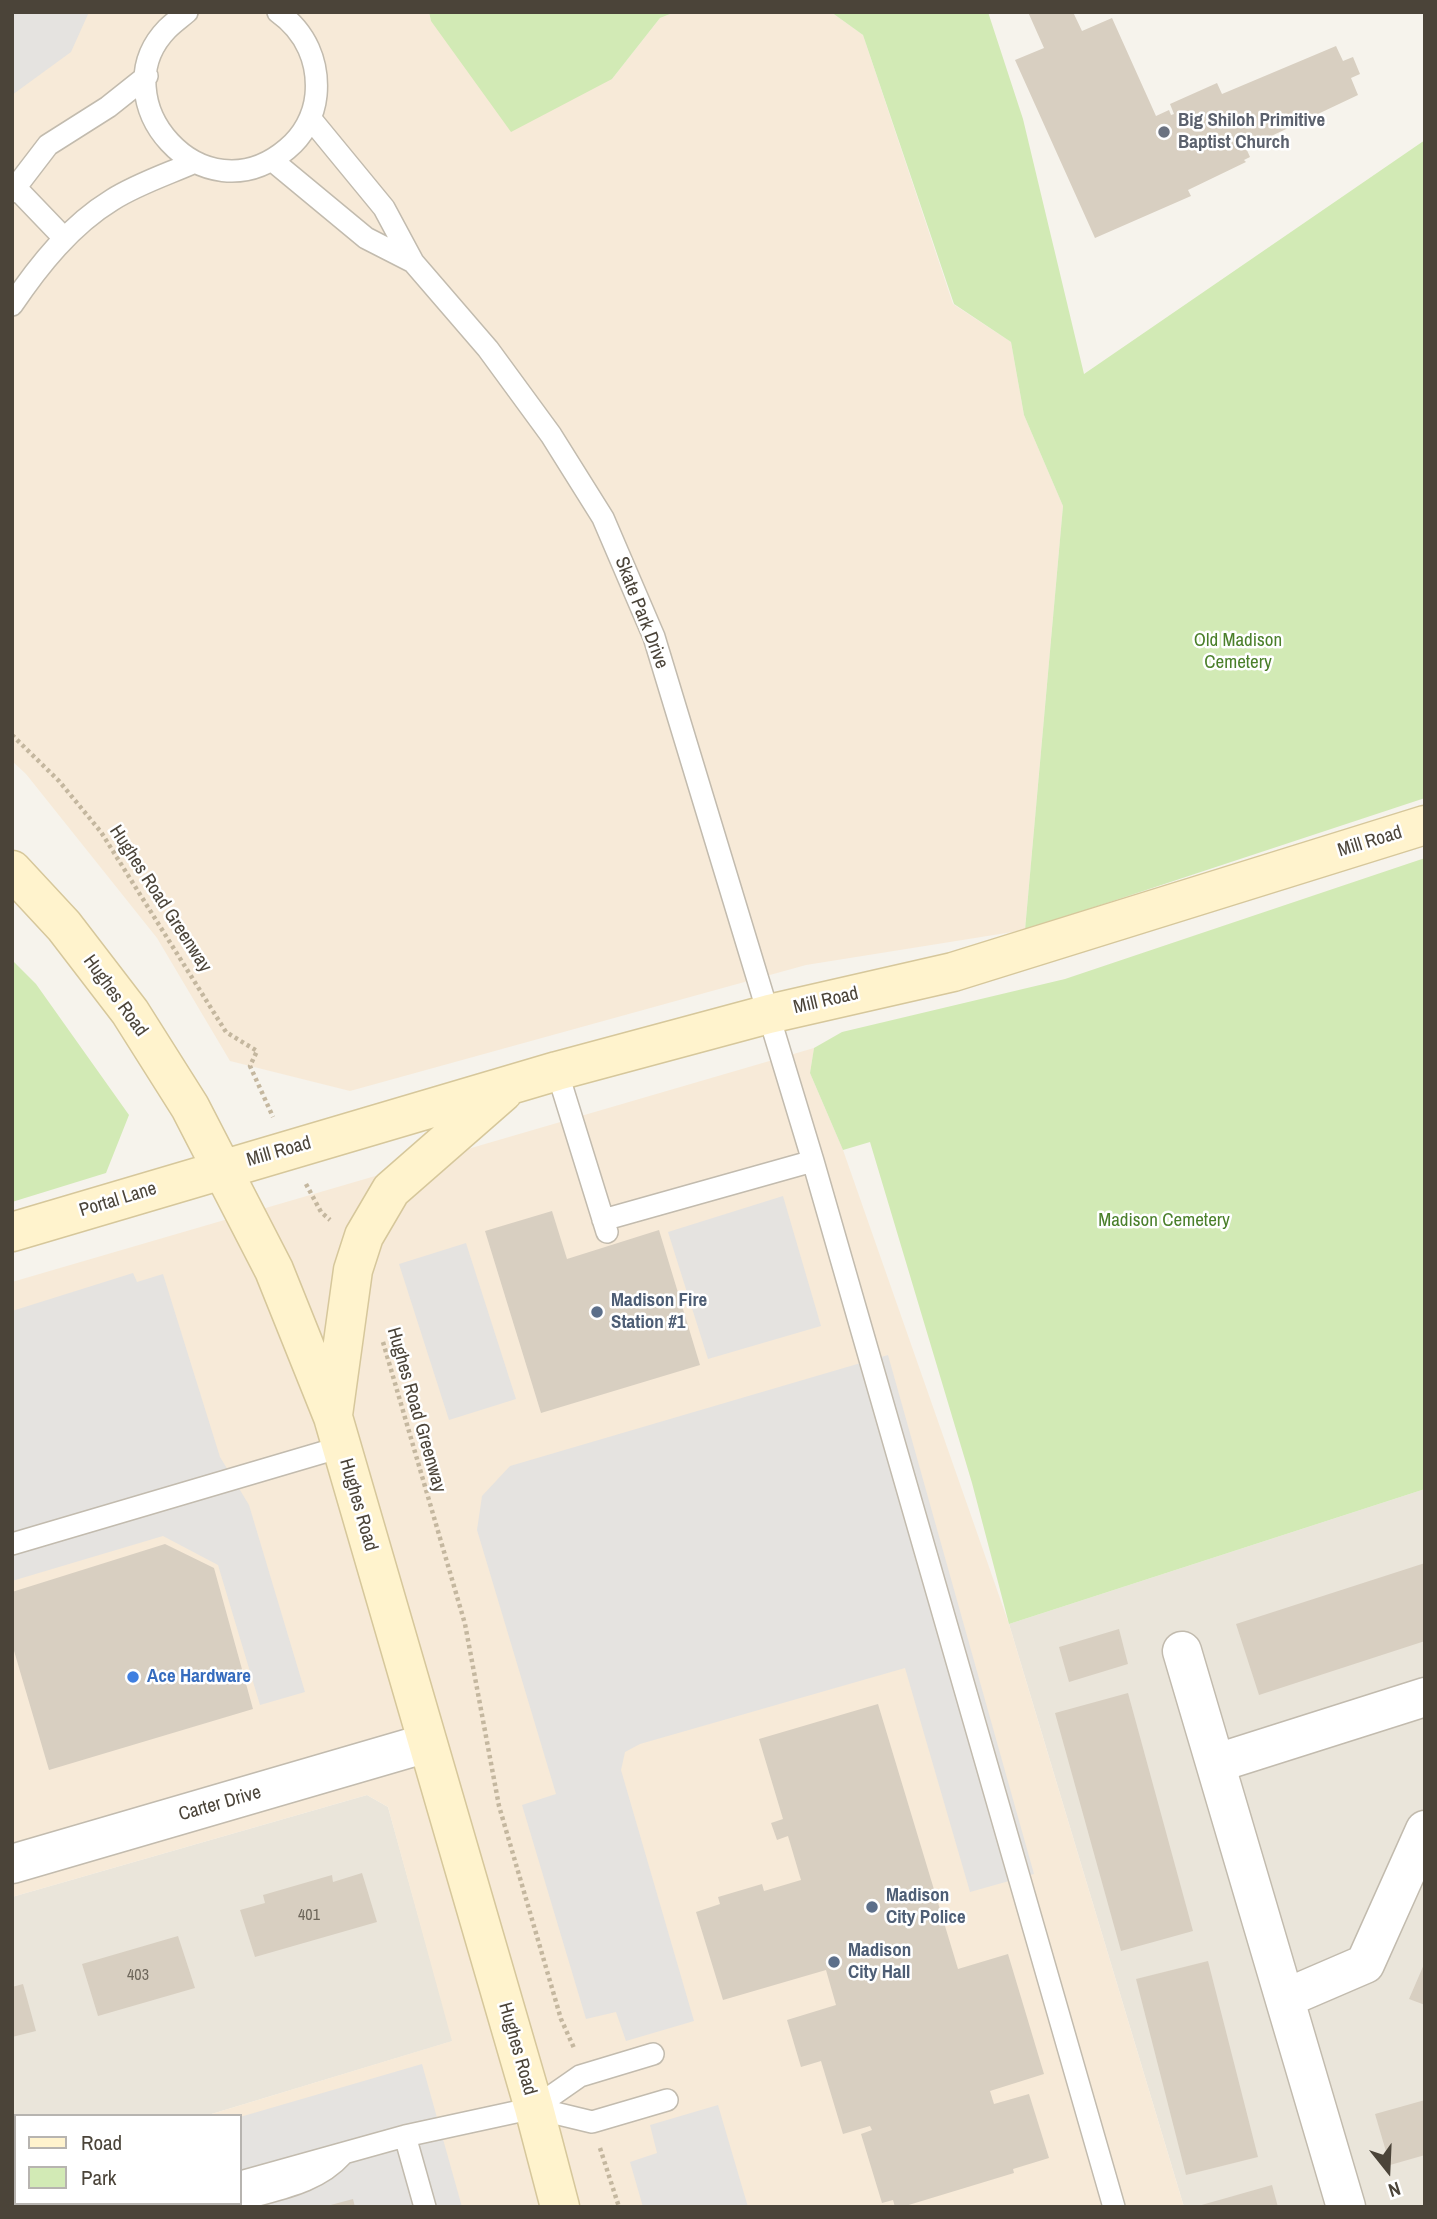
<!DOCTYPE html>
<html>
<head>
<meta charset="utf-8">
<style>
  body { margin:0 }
  #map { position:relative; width:1437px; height:2219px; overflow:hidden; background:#f6f3ec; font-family:"Archivo Narrow",sans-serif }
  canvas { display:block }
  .frame { position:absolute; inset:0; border:14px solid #4b4439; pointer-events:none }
  .legend { position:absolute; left:14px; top:2114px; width:228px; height:91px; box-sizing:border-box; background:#fff; border:2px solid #b7b4b0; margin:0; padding:9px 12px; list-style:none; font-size:21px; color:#4b4439 }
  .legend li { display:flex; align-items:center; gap:14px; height:35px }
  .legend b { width:35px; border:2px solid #b7b4b0 }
  .north { position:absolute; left:1353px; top:2135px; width:70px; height:70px; -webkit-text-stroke:5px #fff; paint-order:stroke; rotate:162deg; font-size:19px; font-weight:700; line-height:28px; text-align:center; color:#4b4439 }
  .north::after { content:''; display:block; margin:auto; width:24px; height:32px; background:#4b4439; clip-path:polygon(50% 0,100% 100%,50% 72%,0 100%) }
</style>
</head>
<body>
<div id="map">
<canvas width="1437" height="2219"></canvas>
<div class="frame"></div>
<ul class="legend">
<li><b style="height:9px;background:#fff3cd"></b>Road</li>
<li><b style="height:19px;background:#d2eab5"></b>Park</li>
</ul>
<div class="north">N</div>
</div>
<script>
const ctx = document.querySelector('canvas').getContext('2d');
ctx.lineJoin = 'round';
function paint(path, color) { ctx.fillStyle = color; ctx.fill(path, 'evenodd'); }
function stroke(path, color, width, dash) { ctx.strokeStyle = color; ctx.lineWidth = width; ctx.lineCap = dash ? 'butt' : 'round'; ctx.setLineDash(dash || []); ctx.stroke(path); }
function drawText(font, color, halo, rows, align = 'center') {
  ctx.font = font + ' "Archivo Narrow",sans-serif'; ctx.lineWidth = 5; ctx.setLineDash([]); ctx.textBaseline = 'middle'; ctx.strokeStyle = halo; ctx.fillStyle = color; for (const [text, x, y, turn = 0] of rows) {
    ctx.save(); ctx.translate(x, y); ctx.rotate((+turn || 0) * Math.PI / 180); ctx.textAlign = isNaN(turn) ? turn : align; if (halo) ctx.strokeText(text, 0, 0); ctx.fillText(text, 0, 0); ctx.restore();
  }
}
paint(new Path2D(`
  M1425,1489V2207H1184L1009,1624Z
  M367,1795L388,1807L453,2041L205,2116H16V2173L12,2174V1897Z`), '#eae5da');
paint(new Path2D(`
  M12,12H429L431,21L612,79L660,18L675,12H831L863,35L953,304L1011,342L1024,415L1063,506L1025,930L806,965L350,1091L230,1061L157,938L26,774L12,761Z
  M814,1048L810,1073L843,1150L1009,1624L1184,2207H12V2174L16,2173V2203H240V2116H205L452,2041L388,1807L367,1795L12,1897V1282Z`), '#f7ead8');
paint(new Path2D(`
  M429,12H675L660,18L612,79L511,132L431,21Z
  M831,12H988L1023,119L1084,374L1425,140V798L1025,930L1063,506L1024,415L1011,342L954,304L863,35Z
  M1425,858V1489L1009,1624L972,1483L870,1142L843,1150L810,1073L814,1048L842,1032L1065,979Z
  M12,960L36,984L129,1115L106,1173L12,1202Z`), '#d2eab5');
paint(new Path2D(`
  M12,12H89L71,52L12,95Z
  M783,1196L821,1326L708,1359L668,1232Z
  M466,1243L516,1399L449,1420L399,1264Z
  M133,1273L137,1282L163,1274L220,1457L249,1505L305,1692L260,1705L218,1565L163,1536L12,1581V1311Z
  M888,1355L1034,1874L970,1892L905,1668L640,1744L625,1752L621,1770L694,2021L626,2041L616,2012L586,2019L522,1805L556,1794L477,1530L482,1496L510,1466Z
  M422,2064L462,2207H25L45,2203H240V2117Z
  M718,2105L748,2207H643L630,2162L657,2153L650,2125Z`), '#e5e3e0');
paint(new Path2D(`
  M1028,12H1073L1082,31L1112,18L1156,116L1169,110L1171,115L1174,114L1170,104L1217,83L1222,94L1336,46L1343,61L1353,57L1360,74L1351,78L1358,95L1246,148L1250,157L1244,160L1246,162L1188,190L1191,196L1095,238L1015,60L1044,48Z
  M552,1211L567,1259L659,1230L700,1365L541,1413L485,1231Z
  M165,1544L214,1568L253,1709L49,1770L12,1644V1592Z
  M1425,1563V1641L1259,1695L1236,1624Z
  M1119,1629L1128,1664L1069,1682L1059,1647Z
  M1128,1693L1193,1931L1121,1951L1055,1713Z
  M878,1704L958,1969L1008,1954L1044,2074L990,2091L994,2104L1029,2094L1049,2158L1013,2169L1014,2173L902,2207H895L893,2200L882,2203L861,2134L872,2130L870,2126L843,2134L821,2061L801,2067L787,2020L836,2005L826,1970L723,2000L696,1912L720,1904L718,1897L762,1884L764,1891L801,1880L788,1836L777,1840L771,1823L783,1819L759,1739Z
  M362,1873L377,1922L255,1957L240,1910L265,1903L263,1895L332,1875L333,1882Z
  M178,1936L195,1988L98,2016L82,1964Z
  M1208,1961L1258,2157L1186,2175L1136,1979Z
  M1425,1962V2005L1409,1999Z
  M23,1984L36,2031L12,2037V1987Z
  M1425,2100V2155L1390,2165L1375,2114Z
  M1272,2185L1278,2207H1198V2206Z
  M353,2199L355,2207H327V2206Z`), '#d8cfc1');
const lane = new Path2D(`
  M187,12C180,18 173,23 167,29C99,99 202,221 287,149C303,136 314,116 316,95C319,62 306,32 278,12
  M310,118L384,208L413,262L488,349L551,435L603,518L654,637L813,1161L1114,2207
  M273,161L366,238L413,262
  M16,188L64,238
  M12,192L48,145L108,107L147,76
  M12,305C39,265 71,225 112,200C137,184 168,174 195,162
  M557,1071L607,1232
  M603,1220L813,1161
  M12,1544L341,1447
  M534,2108L592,2122L667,2100
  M405,2136L425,2207
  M240,2182L405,2136L534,2108L580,2076L653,2054
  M240,2200C276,2189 316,2184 342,2155
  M153,2207L165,2203
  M215,2207L227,2203`);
const street = new Path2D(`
  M1182,1651L1346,2207
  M1217,1763L1425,1697
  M12,1864L427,1743
  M1286,1998L1365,1964L1425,1830`);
const secondary = new Path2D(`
  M12,870L64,926L130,1012L190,1107L274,1270L333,1417L534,2108L560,2207
  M12,1232L557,1071L769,1014L953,972L1425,825
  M333,1415L353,1270L364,1236L391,1190L503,1092`);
stroke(lane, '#c2bbae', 24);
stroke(street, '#c2bbae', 41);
stroke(secondary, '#d6c79b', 41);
stroke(new Path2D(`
  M12,735L59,781L101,832L226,1032L257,1051L250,1066L273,1117
  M306,1184L321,1212L330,1220
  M383,1342L465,1624L499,1806L561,2019L574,2048
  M600,2148L619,2207`), '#c4b79f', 4.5, [3.5, 3.5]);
stroke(lane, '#fff', 21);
stroke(street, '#fff', 38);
stroke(secondary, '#fff3cd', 38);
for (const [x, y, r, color] of [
  [1164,132,7,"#6b7280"],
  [597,1312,7,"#5c6f8a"],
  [133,1677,7,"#3f7fe0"],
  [872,1907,7,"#5c6f8a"],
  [834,1962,7,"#5c6f8a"]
]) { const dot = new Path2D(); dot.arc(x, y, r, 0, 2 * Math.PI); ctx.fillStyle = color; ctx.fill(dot); stroke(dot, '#fff', 2.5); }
drawText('16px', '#6e675b', null, [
  ["401",309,1916],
  ["403",138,1976]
]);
drawText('bold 19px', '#5b616d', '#fff', [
  ["Big Shiloh Primitive",1178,121],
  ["Baptist Church",1178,143]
], 'left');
drawText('19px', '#4b4439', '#fff', [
  ["Skate Park Drive",641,613,69],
  ["Mill Road",1370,842,-17],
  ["Hughes Road Greenway",160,899,57],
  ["Hughes Road",115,996,54],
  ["Mill Road",826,1001,-13],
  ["Mill Road",279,1152,-16],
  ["Portal Lane",118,1200,-17],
  ["Hughes Road Greenway",416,1410,74],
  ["Hughes Road",358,1505,74],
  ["Carter Drive",220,1804,-16],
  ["Hughes Road",517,2049,74]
]);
drawText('19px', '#4a7f2a', '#fff', [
  ["Old Madison",1238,641],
  ["Cemetery",1238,663],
  ["Madison Cemetery",1164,1221]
]);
drawText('bold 19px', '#4e5e75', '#fff', [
  ["Madison Fire",611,1301],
  ["Station #1",611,1323],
  ["Madison",886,1896],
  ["City Police",886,1918],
  ["Madison",848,1951],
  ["City Hall",848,1973]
], 'left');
drawText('bold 19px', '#366cbe', '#fff', [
  ["Ace Hardware",147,1677]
], 'left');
</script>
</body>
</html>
